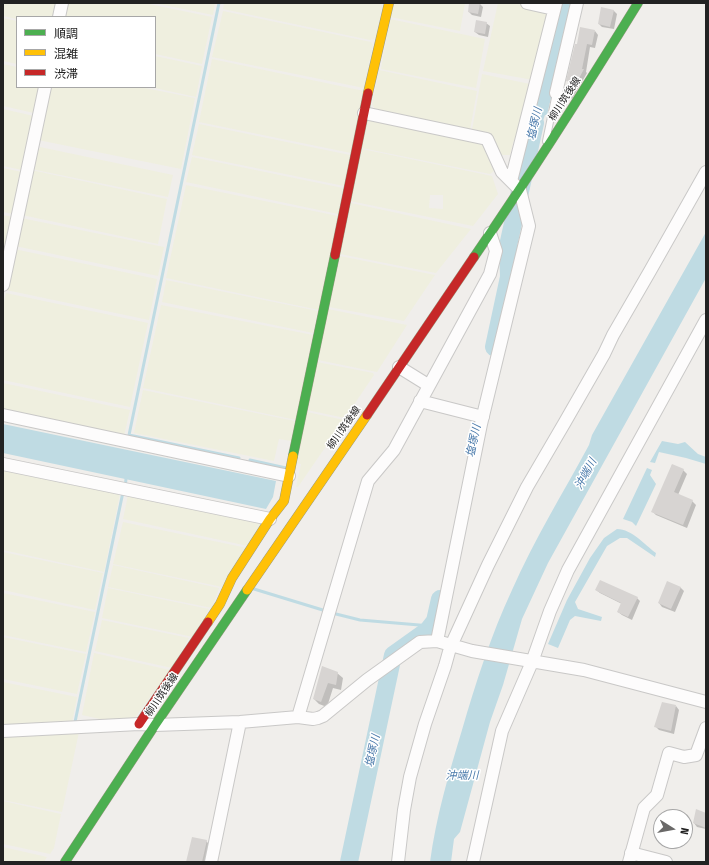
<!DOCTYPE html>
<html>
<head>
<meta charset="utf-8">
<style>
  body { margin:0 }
  #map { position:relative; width:709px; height:865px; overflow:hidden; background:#f0eeeb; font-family:"Fira Sans Condensed","Noto Sans JP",sans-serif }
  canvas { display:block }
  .frame { position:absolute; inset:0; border:4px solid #222; pointer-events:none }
  .legend { position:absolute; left:16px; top:16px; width:140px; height:72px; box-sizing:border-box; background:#fff; border:1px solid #a7a7a7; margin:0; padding:5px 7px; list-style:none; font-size:12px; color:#222 }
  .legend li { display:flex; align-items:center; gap:8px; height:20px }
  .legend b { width:20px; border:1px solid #a7a7a7 }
  .north { position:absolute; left:653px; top:809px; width:40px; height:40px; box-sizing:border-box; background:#fff; border:1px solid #a7a7a7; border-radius:50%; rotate:101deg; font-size:11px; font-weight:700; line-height:16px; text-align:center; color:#222 }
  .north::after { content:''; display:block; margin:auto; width:14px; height:18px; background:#6a6968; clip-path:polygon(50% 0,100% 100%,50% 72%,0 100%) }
</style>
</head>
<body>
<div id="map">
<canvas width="709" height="865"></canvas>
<div class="frame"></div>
<ul class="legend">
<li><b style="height:5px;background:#4caf50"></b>順調</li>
<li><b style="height:5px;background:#ffc107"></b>混雑</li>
<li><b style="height:5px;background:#c62828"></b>渋滞</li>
</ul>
<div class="north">N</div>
</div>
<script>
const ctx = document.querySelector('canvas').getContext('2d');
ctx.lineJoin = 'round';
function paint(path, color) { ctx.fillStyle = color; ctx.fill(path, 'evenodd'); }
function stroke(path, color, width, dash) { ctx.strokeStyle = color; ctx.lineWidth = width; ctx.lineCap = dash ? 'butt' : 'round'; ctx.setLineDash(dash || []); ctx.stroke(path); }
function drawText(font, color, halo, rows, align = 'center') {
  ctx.font = font + ' "Fira Sans Condensed","Noto Sans JP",sans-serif'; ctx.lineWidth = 3; ctx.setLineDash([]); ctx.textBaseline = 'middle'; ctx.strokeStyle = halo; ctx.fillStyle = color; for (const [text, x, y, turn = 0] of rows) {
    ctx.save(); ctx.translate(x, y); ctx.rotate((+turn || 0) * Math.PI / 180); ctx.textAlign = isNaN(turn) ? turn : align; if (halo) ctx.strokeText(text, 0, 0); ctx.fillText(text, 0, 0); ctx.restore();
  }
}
paint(new Path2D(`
  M3,3H57L54,17H17V19L3,16Z
  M66,3H144L212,17L202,64L155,54V17H63Z
  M154,3H215L213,15Z
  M224,3H383L376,38L370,40L223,9Z
  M393,3H465L460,31L390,17Z
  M498,3H514L548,11L533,80L483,71Z
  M223,11L371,42L373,45L364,88L212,57Z
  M3,18L17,21V64L3,61Z
  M390,19L485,39L476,88L381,69Z
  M155,56L202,66L196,97L150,87H155Z
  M212,59L364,91L351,153L199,122Z
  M3,64L17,67V87H39L34,113L3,106Z
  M379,70L477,91L470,130L376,110L372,105Z
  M482,74L530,84L524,115L513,143L510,155H500L492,135L472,130Z
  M48,87H140L195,98L181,169L38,140Z
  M3,109L34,116L22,170L3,166Z
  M368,119L482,144L494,171L490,174L362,148Z
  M199,124L350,155L344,186L192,155Z
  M40,147L173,175L168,197L31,169L35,148L40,149Z
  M362,149L492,176L498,194L473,226L350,201ZM430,195H443V209L429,208Z
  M192,157L343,188L338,214L186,182Z
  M3,168L22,172L13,214L3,212Z
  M31,170L167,199L158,244L22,215Z
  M186,185L338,216L319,310L166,278Z
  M351,203L471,229L436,273L340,254Z
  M3,215L13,217L4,255H3Z
  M21,218L164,247L158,276L15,246Z
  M14,249L157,279L149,320L6,290Z
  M340,256L435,275L404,321L329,307Z
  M166,280L318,311L313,333L162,302Z
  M6,293L148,323L130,407L3,380V306Z
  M161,305L313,335L296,420L143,388Z
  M328,309L407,325L377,372L318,360Z
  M317,362L373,373L374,375L345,418L307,410Z
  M3,383L130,410L124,436L3,411Z
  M143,390L295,421L291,441L279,439L274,461L134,433Z
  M307,412L344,420L298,487H296L301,464L296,463Z
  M3,469L120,494L104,572L3,550Z
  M128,495L262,522L248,546L123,519Z
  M123,522L247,548L222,587L113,564Z
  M3,552L103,573L95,610L3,590Z
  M113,565L219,588L212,608L108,587Z
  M108,588L209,609L193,637L102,618Z
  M3,593L95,612L86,652L3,635Z
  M102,620L189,638L172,668L95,651Z
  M3,637L86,654L77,694L3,679Z
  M94,653L170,670L134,719L109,721L82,715Z
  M3,682L77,697L72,723L3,727Z
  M79,732L62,812L3,800V736Z
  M3,801L61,814L54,848L50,854L3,844Z
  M3,847L47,857L44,862H3Z`), '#efefdf');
paint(new Path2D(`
  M560,3H573L547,115H545L534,146L523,150Z
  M706,232V278L548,563L522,619L503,685L490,722L460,832L454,839L451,862H430C436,817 449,773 462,730C476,682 491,635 512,590C534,540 563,493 589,445L592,435Z
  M3,424L276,481L273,497L266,509L3,453Z
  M662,441L678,444L685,442L698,454L706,457V464L686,458L659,452L655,463L650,462Z
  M647,468L652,470L650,475L656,484L636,526L632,522L623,519Z
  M617,529C632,529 645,545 656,553L655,557L627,538H620L607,546L575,602L578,609L602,617L601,621L575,616L570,620L558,648L548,644L567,600L590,558L604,538Z`), '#bfdbe3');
paint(new Path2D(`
  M470,3L480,4L483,7L481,17L472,15L469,12Z
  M613,10L617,14L614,29L602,27L599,24Z
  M486,23L490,26L488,37L479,35L475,32Z
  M595,31L598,35L595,48L590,47L586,72L587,73L572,99L569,96L571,84L568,81L576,45Z
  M672,465L683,470L687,474L678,495L692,501L696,505L687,528L656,515L653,512Z
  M680,587L684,591L675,612L662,607L659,603Z
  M596,590L637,598L640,601L632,620L622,615L618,612L622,604L600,593Z
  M323,667L337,673L343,678L341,690L333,688L327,707L319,704L314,699Z
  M676,706L679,710L674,734L659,730L655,726Z
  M706,814V829L697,827L694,823Z
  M206,841L212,847L208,862H187Z`), '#0003');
stroke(new Path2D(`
  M219,3L129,435L239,458
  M250,460L286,468
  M125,487L126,479
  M254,589L326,611
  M332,613L360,620L431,626
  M75,722L123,492`), '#bfdbe3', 3);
stroke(new Path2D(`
  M494,347L509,277L508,246L535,123
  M349,862L393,655L428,630L435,621L440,599`), '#bfdbe3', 18);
paint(new Path2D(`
  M469,3H480L478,14L468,12Z
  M601,7L614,10L610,27L598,24Z
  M476,20L487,22L485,34L474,32Z
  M580,27L595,30L592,45L587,44L582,69H584L569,97L570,82L566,81L575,44H577Z
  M672,464L684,469L674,492L693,500L683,525L651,512Z
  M600,580L638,597L628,617L617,612L621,603L595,590Z
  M667,581L681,587L671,609L658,603Z
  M322,666L338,672L336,685L328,683L321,702L313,699Z
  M662,702L676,705L671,731L654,727Z
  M696,809L706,813V828L693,823Z
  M192,837L207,840L202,862H186Z`), '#d7d4d2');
const lane = new Path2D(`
  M546,141L556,93`);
const street = new Path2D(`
  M527,3L554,9
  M59,17L62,3
  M556,93L577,3
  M364,113L487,139L502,172L520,190L529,226L481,424L437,641
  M511,181L556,3
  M3,285L45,87
  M399,367L428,385
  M420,401L483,417
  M3,415L289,476
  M3,464L270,519
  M298,717L368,481L394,450L490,274L496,251L490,233
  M3,731L139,724L155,725L240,722L298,717L313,719L318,718L323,716L367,680L420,642L437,641L472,651L584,670L706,702
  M631,853L666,862
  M211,862L240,722
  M398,862L404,810L410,777L425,724L445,666L450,648L488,565L527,487L565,422L604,354L613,335L650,271L706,172
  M473,862L502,731L532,662L550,611L568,570L706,320
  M629,862L644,808L657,795L669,753L684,757L696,755L706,728`);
const fast = new Path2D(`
  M474,257C531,174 585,89 638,3
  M293,456L335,255
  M65,862L155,725L247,590`);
const slow = new Path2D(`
  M368,93L389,3
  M247,590L367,415
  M208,622L220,604L232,578L270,519L284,501L293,456`);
const jam = new Path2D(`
  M335,255L368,93
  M367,415L474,257
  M139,724L208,622`);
stroke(lane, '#c9c8c7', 8);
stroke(street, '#c9c8c7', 14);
stroke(fast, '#999a82', 10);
stroke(slow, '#999a82', 10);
stroke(jam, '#999a82', 10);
stroke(lane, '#fdfcfc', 6);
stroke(street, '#fdfcfc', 12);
stroke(fast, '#4caf50', 9);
stroke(slow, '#ffc107', 9);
stroke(jam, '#c62828', 9);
drawText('10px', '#222', '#fff', [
  ["柳川筑後線",565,99,-57],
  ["柳川筑後線",344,428,-55],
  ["柳川筑後線",162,695,-56]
]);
drawText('italic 11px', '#4a7aab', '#fff', [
  ["塩塚川",535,124,-77],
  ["塩塚川",474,441,-78],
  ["沖端川",586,474,-61],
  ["塩塚川",373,751,-78],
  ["沖端川",462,776]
]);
</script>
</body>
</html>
